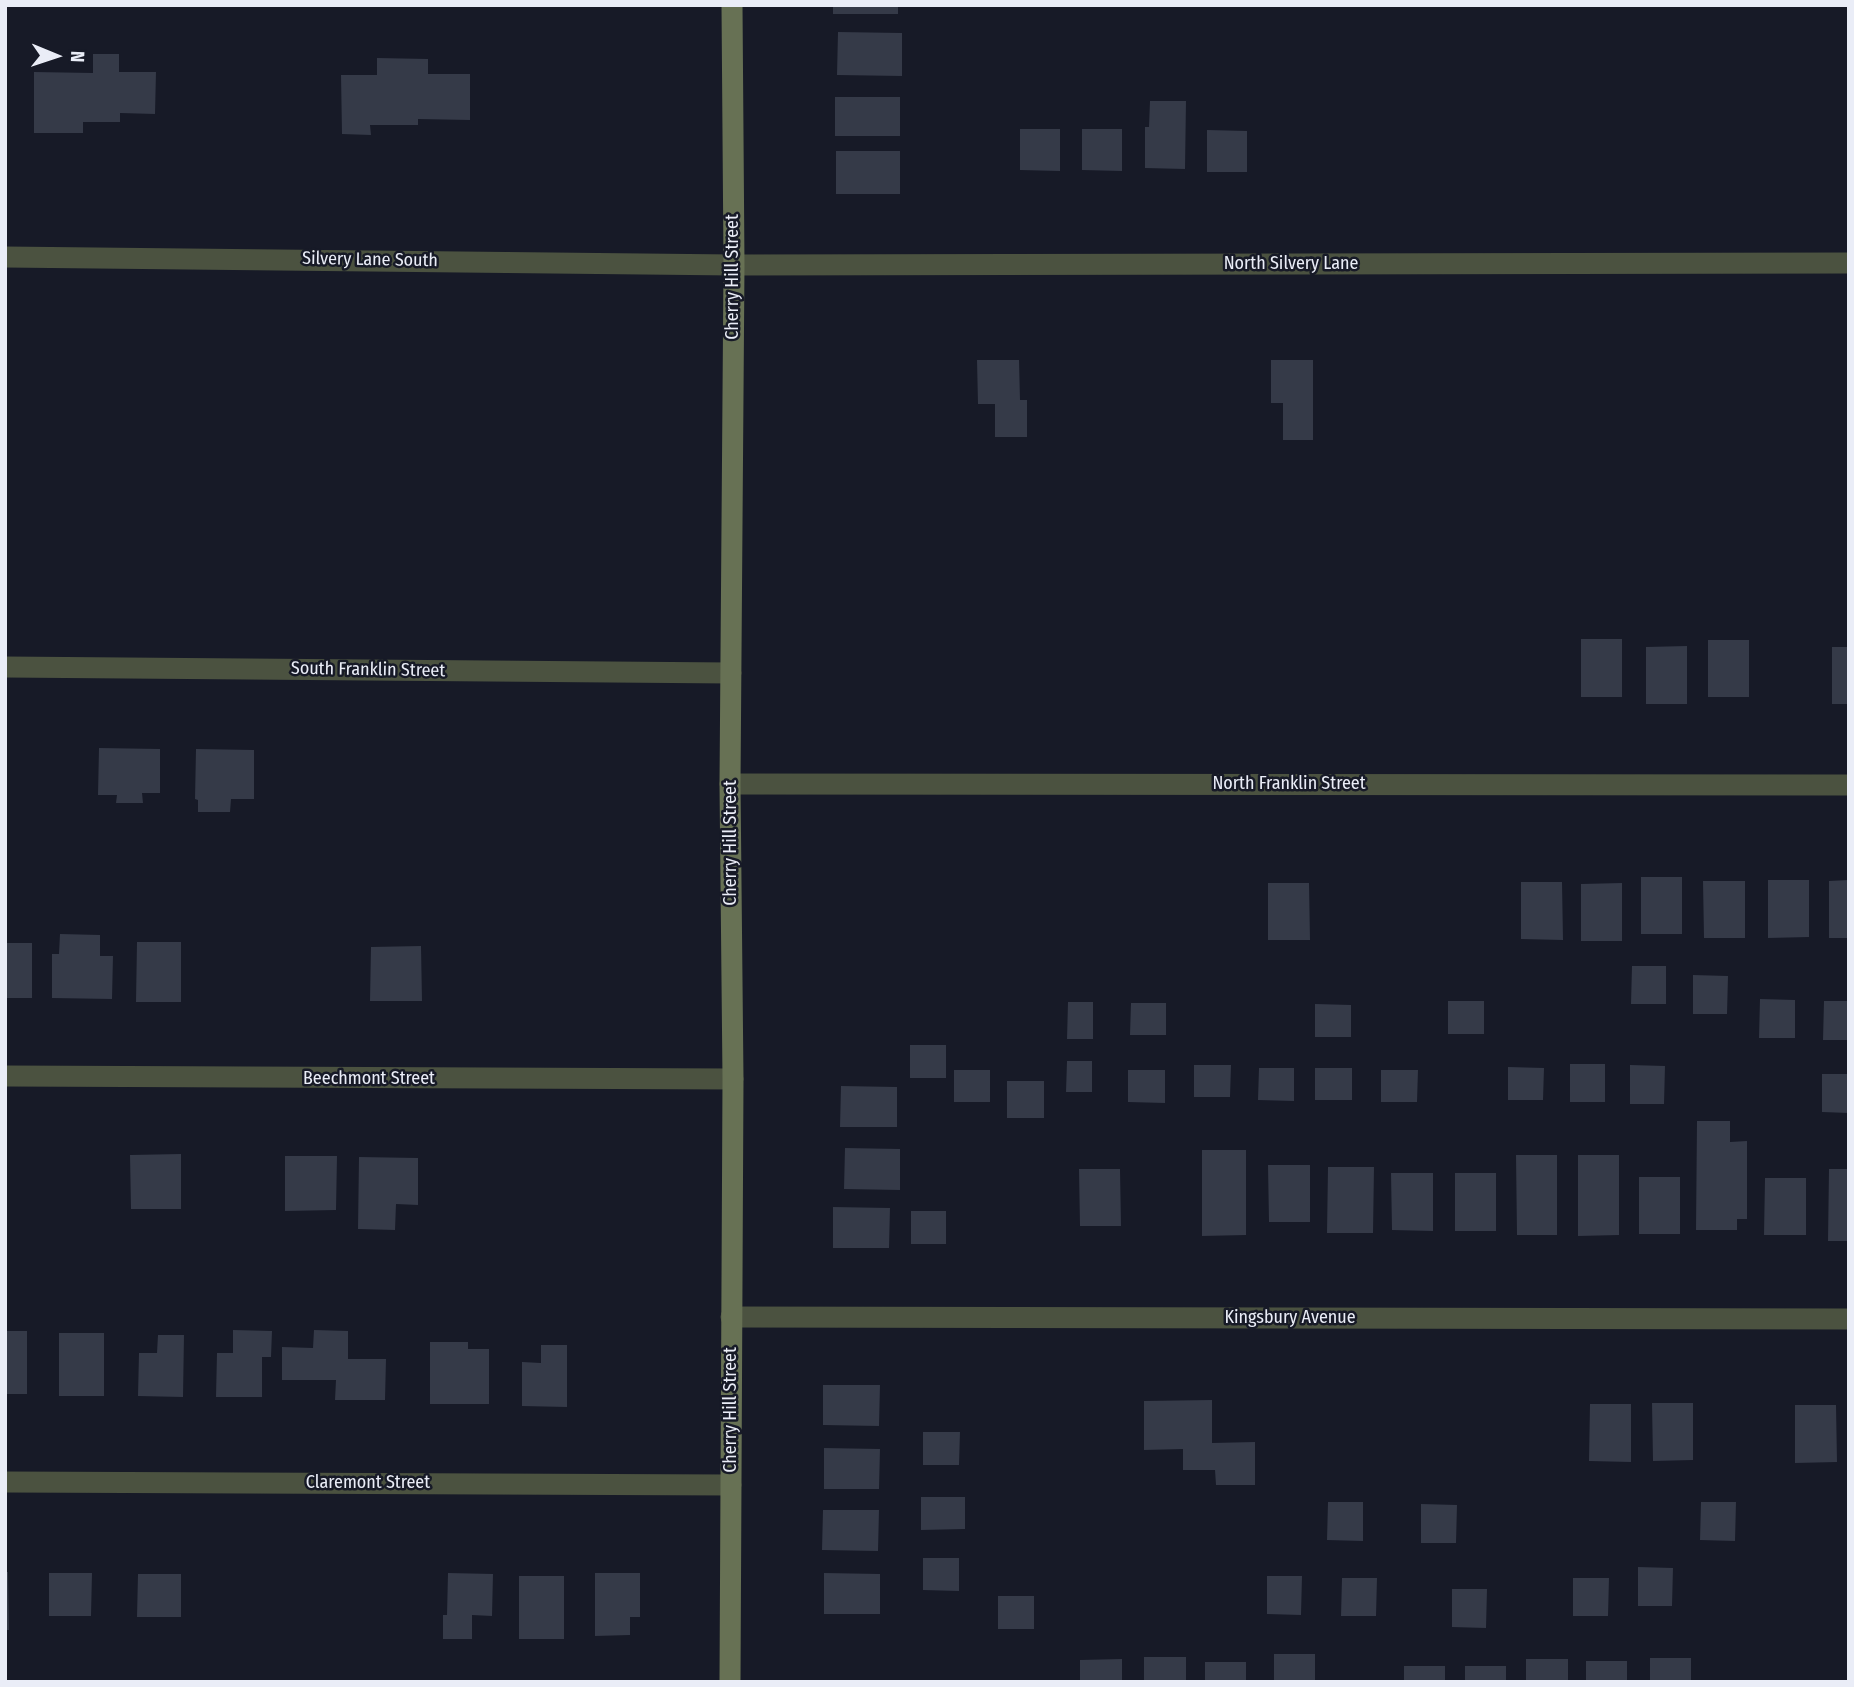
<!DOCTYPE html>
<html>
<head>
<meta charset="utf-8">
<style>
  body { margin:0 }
  #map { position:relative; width:1854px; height:1687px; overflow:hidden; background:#171a27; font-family:"Fira Sans Condensed",sans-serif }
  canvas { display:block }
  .frame { position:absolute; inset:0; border:7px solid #eaedf7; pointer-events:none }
  .north { position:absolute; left:21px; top:21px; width:70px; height:70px; -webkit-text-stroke:5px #171a27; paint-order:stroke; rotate:92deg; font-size:19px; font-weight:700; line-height:28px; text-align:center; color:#eaedf7 }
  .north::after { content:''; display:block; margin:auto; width:24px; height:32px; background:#eaedf7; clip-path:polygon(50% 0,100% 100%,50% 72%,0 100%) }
</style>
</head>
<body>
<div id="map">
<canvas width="1854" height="1687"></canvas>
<div class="frame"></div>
<div class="north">N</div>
</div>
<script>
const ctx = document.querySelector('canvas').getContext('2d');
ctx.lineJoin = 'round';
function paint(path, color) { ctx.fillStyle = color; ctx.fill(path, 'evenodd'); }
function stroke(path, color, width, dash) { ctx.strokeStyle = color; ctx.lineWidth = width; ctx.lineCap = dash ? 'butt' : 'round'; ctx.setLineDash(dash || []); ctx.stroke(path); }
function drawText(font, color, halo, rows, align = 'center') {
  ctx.font = font + ' "Fira Sans Condensed",sans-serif'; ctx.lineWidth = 5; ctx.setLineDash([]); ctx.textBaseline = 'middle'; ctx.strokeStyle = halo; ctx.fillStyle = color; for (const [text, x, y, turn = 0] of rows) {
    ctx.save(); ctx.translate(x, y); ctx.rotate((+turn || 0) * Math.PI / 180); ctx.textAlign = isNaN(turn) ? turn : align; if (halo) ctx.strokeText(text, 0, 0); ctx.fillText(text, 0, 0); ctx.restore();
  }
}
paint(new Path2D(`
  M833,5H898V14H833Z
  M838,32L902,33V76L837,75Z
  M93,54H119V72H156L155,114L120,113V122H83V133H34V72L93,73Z
  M377,58L428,59V74H470V120L418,119V125H370L371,135L342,134L341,75H377Z
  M835,97H900V136H835Z
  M1150,101H1186L1185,169L1145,168V127H1149Z
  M1020,129H1060V171L1020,170Z
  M1082,129H1122V171L1082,170Z
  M1207,130L1247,131V172H1207Z
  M836,151H900V194H836Z
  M977,360H1019L1020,400H1027V437H995V404H978Z
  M1271,360H1313V440H1283V403H1271Z
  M1581,639H1622V697H1581Z
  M1708,640H1749V697H1708Z
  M1687,646V704H1646V647Z
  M1832,647H1849V704H1832Z
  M99,748L160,749V793H142L143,803H116L117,795H98Z
  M196,749L254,750V799H231L230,812H198V800L195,799Z
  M1641,877H1682V934H1641Z
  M1768,880H1809V937L1768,938Z
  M1849,880V938H1829V881Z
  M1703,881H1745V938H1704Z
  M1521,882H1562L1563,940L1521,939Z
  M1268,883H1309L1310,940H1268Z
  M1622,883V941H1581V884Z
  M60,934L100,935V956H113L112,999L52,998V954H59Z
  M137,942H181V1002H136Z
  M5,943H32V998H5Z
  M421,946L422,1001H370L371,947Z
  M1632,966H1666V1004H1631Z
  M1693,975L1728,976L1727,1014H1693Z
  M1760,999L1795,1000V1038H1759Z
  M1448,1001H1484V1034H1448Z
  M1824,1001H1849V1040H1823Z
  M1068,1002H1093V1039H1067Z
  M1131,1003H1166V1035H1130Z
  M1315,1004L1351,1005V1037H1315Z
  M910,1045H946V1078H910Z
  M1067,1061H1092V1092H1066Z
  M1570,1064H1605V1102H1570Z
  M1194,1065H1231L1230,1097H1194Z
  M1630,1065L1665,1066L1664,1104H1630Z
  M1508,1067L1544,1068L1543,1100H1508Z
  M1259,1068H1294V1101L1258,1100Z
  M1315,1068H1352V1100H1315Z
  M954,1070H990V1102H954Z
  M1128,1070H1165V1103L1128,1102Z
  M1381,1070H1418L1417,1102H1381Z
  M1822,1074H1849V1113L1822,1112Z
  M1007,1081H1044V1118H1007Z
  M841,1086L897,1087V1127H840Z
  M1697,1121H1730V1142L1747,1141V1219H1737V1230H1696Z
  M845,1148L900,1149V1190L844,1189Z
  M1202,1150H1246V1235L1202,1236Z
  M181,1154V1209H131L130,1155Z
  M1516,1155H1557V1235H1517Z
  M1578,1155H1619V1235L1578,1236Z
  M285,1156H337L336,1210L285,1211Z
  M359,1157L418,1158V1205L396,1204L395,1230L358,1229Z
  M1268,1165H1310V1222H1269Z
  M1328,1167H1374L1373,1233H1327Z
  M1079,1169H1120L1121,1226H1080Z
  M1829,1169H1849V1241H1828Z
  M1391,1173H1433V1231L1392,1230Z
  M1455,1173H1496V1231H1455Z
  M1639,1177H1680V1234H1639Z
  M1765,1178H1806V1235H1764Z
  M833,1207L890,1208L889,1248H833Z
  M911,1211H946V1244H911Z
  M233,1330L272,1331L271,1357H262V1397H216L217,1353H233Z
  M314,1330L348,1331V1359H386L385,1400H335L336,1380H282V1347L313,1348Z
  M5,1331H27V1394H5Z
  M59,1333H104V1396H59Z
  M158,1335H184L183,1397L138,1396L139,1353H157Z
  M430,1342H468V1349H489V1404H430Z
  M541,1345H567V1407L522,1406V1362L541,1363Z
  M823,1385H880L879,1426L823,1425Z
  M1212,1400V1443L1255,1442V1485H1216L1215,1470H1183V1449L1144,1450V1401Z
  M1652,1403H1693V1460L1653,1461Z
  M1590,1404H1631V1462L1589,1461Z
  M1795,1405H1836L1837,1462L1795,1463Z
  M923,1432H960L959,1465H923Z
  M824,1448L880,1449L879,1489H824Z
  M921,1497H965V1529L921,1530Z
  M1328,1502H1363V1541L1327,1540Z
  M1701,1502H1736L1735,1541L1700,1540Z
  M1421,1504L1457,1505L1456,1543H1421Z
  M823,1510H879L878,1551L822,1550Z
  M923,1558H959V1591L923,1590Z
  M1638,1567L1673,1568L1672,1606H1638Z
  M5,1572H8L9,1630H5Z
  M49,1573H92L91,1616H49Z
  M448,1573L493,1574L492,1616L472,1615V1639H443V1615H447Z
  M595,1573H640V1617H630V1635L595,1636Z
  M824,1573L880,1574V1614H824Z
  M138,1574H181V1617H137Z
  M519,1576H564V1639H519Z
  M1267,1576H1302L1301,1615L1267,1614Z
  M1342,1578H1377L1376,1616H1341Z
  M1573,1578H1609L1608,1616H1573Z
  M1452,1589H1487L1486,1628L1452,1627Z
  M998,1596H1034V1629H998Z
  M1274,1654H1315V1682H1274Z
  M1144,1657H1186V1682H1144Z
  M1650,1658H1691V1682H1650Z
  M1122,1659V1682H1080V1660Z
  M1526,1659H1568V1682H1526Z
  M1586,1661H1627V1682H1586Z
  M1205,1662H1246V1682H1205Z
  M1404,1666H1445V1682H1404Z
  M1465,1666H1506V1682H1465Z`), '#353a48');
stroke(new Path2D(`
  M5,257L734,265L1849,263
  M5,667L731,673
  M730,784L1849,785
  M5,1076L733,1079
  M731,1317L1849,1319
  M5,1482L731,1485`), '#4b5240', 21);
stroke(new Path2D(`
  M730,1682L733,1079L730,784L734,265L732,5`), '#677154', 21);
drawText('18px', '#eaedf7', '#171a27', [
  ["Silvery Lane South",370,260,1],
  ["North Silvery Lane",1291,264],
  ["Cherry Hill Street",733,277,-90],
  ["South Franklin Street",368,670,1],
  ["North Franklin Street",1289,784],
  ["Cherry Hill Street",731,843,-90],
  ["Beechmont Street",369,1079],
  ["Kingsbury Avenue",1290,1318],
  ["Cherry Hill Street",731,1410,-90],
  ["Claremont Street",368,1483]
]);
</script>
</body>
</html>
